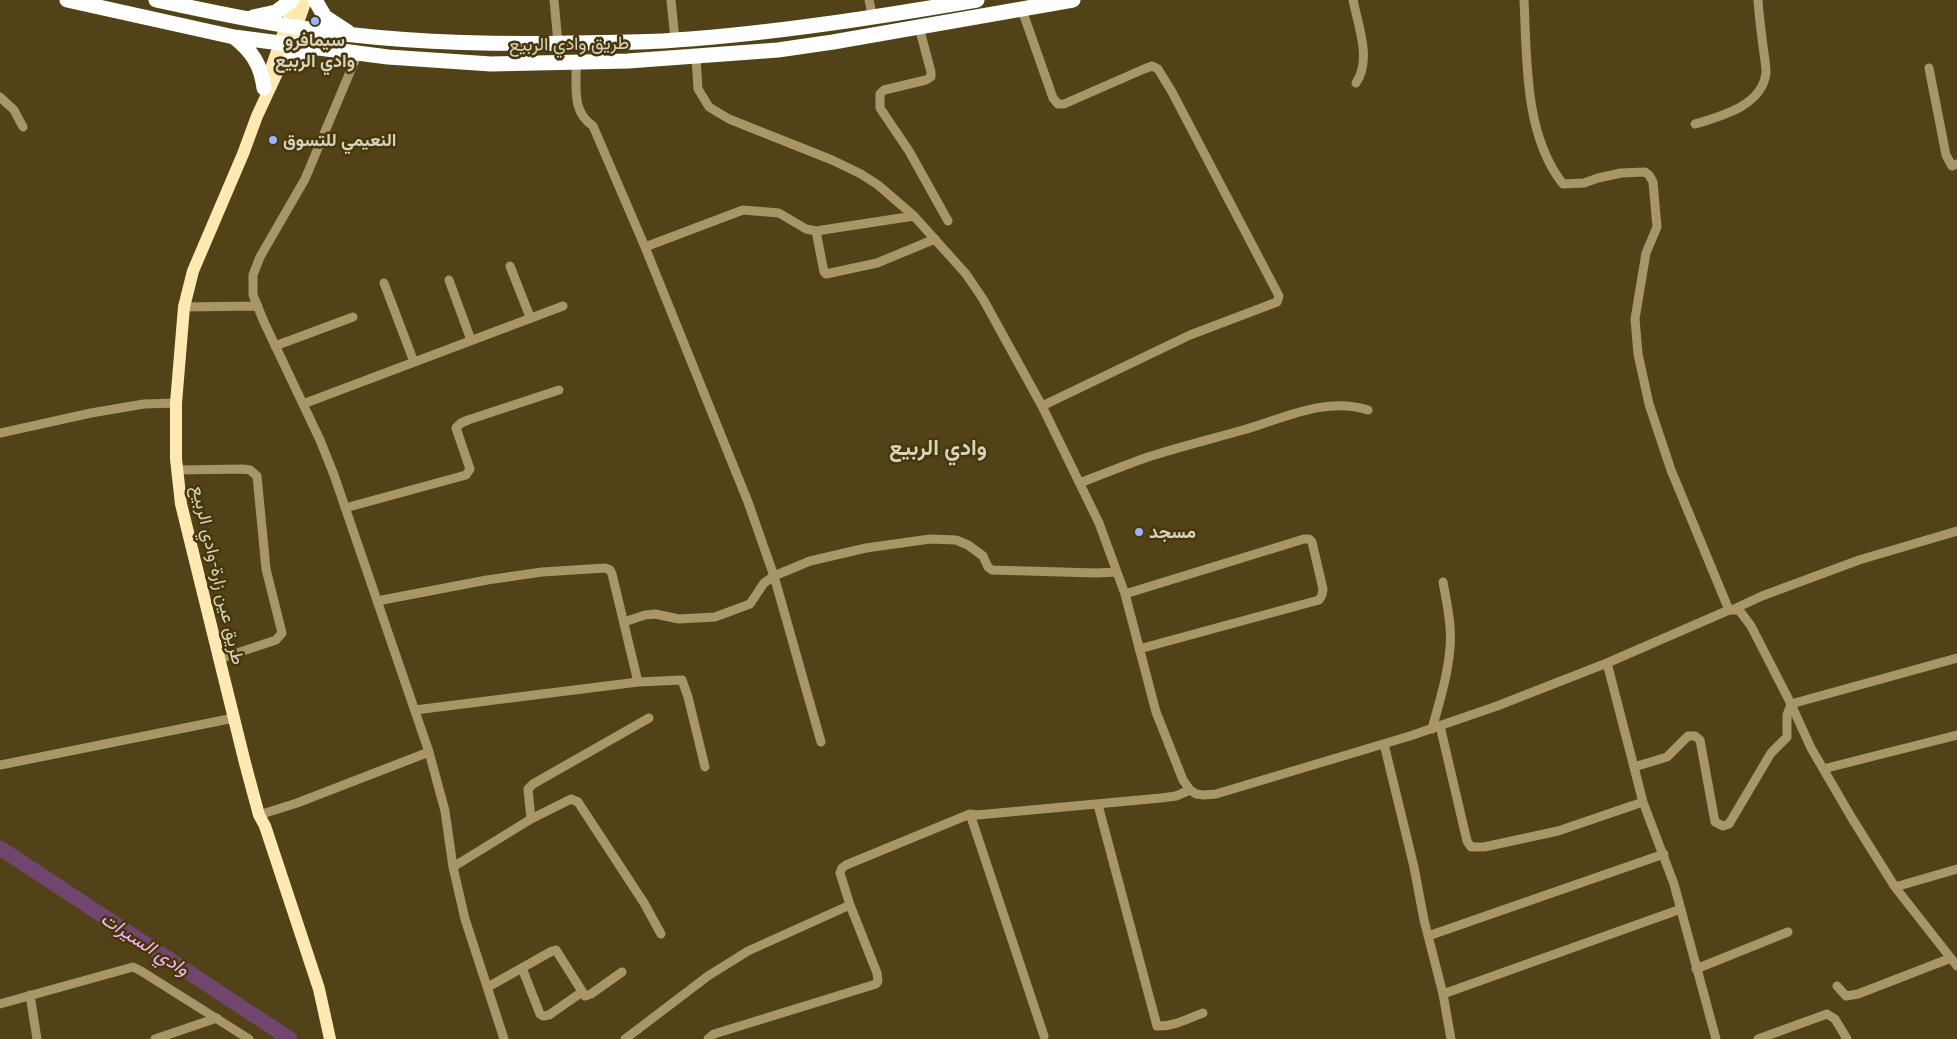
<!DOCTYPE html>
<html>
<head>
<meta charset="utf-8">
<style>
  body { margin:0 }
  canvas { display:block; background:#514218 }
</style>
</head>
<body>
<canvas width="1957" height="1039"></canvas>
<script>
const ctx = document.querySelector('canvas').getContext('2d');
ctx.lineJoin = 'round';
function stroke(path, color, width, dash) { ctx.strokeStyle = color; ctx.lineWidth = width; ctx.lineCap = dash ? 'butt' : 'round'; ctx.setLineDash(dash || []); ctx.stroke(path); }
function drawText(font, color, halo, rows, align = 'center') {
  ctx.font = font + ' Lato,Vazirmatn,sans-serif'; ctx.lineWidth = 5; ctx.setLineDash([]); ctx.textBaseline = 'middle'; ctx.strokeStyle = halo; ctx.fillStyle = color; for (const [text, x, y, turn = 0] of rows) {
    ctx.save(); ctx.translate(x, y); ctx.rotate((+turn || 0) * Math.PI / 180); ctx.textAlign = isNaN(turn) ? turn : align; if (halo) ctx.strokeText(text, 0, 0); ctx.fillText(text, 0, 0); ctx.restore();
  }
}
stroke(new Path2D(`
  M0,848L290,1039`), '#71456e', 15);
stroke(new Path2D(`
  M554,0L558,43
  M671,0L675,40
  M869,0L873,18
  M1353,0C1358,25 1372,60 1356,83
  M1524,0C1527,59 1524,135 1563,184L1584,183L1598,178L1621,173L1645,172L1649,175L1653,182L1657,227L1646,253L1635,319L1638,354L1649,404L1671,470L1729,610
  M1022,10L1053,98L1058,104H1064L1144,69L1152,66L1158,69L1172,92L1279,296L1277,302L1190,335L1042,406
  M919,27L931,72V77L926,80L884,90L880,94V108L909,151L948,221
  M358,53L305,179L260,257L253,275V295L264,322L320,440L334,475L429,752L445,811L453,867L465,919L504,1039
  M696,57L698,89L709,107L729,119L832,160L861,174L878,185L914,216L966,274L983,299L1042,406L1099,523L1125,594L1156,712L1183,780L1190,790L1196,794L1204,795L1216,794L1410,736L1497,706L1607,663L1729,610H1739L1751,626L1791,704L1811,748L1853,820L1895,887L1957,966
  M576,64C577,87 571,111 593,126L645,247L748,502L774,576L821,742
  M1929,68L1946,155L1952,166L1957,164
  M0,97L14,110L23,127
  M1695,124C1721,116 1762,106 1766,73C1766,64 1764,55 1763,46C1761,31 1759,15 1758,0
  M816,231L824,272L826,274L877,263L935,239
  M645,247L743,210L779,213L806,229L816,231L914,216
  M510,266L530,317
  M449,280L471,340
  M384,283L414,362
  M184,307L258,306
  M275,346L353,317
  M303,404L563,306
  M0,433L91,413L144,404L176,403
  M177,470L243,469L250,470L257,476L266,569L282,633L276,640L219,659
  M1080,483C1103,474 1125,465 1148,457C1179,447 1211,439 1243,430C1282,419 1326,396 1368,410
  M345,508L466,475L470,469L456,428L461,423L468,420L559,390
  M1125,594L1304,539H1309L1312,542L1323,589L1322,595L1319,600L1139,649
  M377,601L487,580L542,572L605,568L610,570L612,574L638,682
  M1734,609L1762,596L1859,560L1957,531
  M624,622L645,615L655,614L679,619L715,617L750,604L764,583L774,576L810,561L866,548L930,539L956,540L968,545L983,556L988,567L992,570L1096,573L1117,572
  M1607,663L1643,802L1674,884L1716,1039
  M415,710L638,682L682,680L688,697L705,767
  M1440,726L1467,841L1471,847H1484L1558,831L1643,802
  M1432,729C1439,703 1448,675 1450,648C1452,626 1447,604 1443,582
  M1384,744L1414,867L1424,920L1443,994L1451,1039
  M0,765L234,718
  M1634,767L1667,757L1688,736H1695L1700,740L1715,822L1723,826L1729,824L1771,753L1787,737V715L1791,704L1957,658
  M1823,769L1957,735
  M1098,805L1157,1026C1173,1027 1189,1018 1203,1013
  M970,814L1044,1036
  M259,815L297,803L429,752
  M531,819L571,799L578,802L644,903L661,934
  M453,867L531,819L528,789L533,784L649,718
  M1895,887L1957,869
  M1428,936L1664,854
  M522,968L540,1014L543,1016L549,1015L582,992
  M1696,969L1788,932
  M1837,986L1846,996L1858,994L1951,958
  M488,987L552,951L556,950L585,996L591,994L622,972
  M1443,994L1681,909
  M30,995L37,1039
  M0,1004L133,967L141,971L249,1039
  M155,1039L217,1018
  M625,1039L708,976L748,951L850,905L840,873L842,868L846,865L970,814L977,815L1161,798L1176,796L1190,790
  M708,1039L714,1034L876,984L878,981L877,973L850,905
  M1758,1039L1827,1014L1835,1019L1847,1039`), '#a89669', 9);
stroke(new Path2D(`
  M306,0L290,45L257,116L243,154L193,271L184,307L176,403V459L181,504L245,763L259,815L265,826L319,989L330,1039
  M267,80L295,0`), '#fee9b2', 12);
stroke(new Path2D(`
  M67,0L234,37L388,57L491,64L628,61L778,50L833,42L1073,0
  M156,0C202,10 248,20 295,27C386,42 480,45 572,43C607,42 642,43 676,40C777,33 877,17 977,0
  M315,0L325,17L348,32
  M253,17L276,12L292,0
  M234,37C252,51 261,65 264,88
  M280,67L297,54L311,50`), '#fff', 15);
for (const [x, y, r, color] of [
  [315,21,5,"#9bb5fd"],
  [273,140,5,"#9bb5fd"],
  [1139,532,5,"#9bb5fd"]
]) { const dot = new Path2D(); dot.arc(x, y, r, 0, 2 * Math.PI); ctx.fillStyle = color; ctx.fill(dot); stroke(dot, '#46370c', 2); }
drawText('bold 18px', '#dbd2bc', '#46370c', [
  ["سيمافرو",315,40,"center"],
  ["وادي الربيع",315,61,"center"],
  ["النعيمي للتسوق",283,140],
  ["مسجد",1149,532]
], 'left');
drawText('18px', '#dbd2bc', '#46370c', [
  ["طريق وادي الربيع",569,44,-1],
  ["طريق عين زارة-وادي الربيع",218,575,77]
]);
drawText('italic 19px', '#fab5f5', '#46370c', [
  ["وادي السيرات",145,944,33]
]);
drawText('bold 22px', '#dbd2bc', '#46370c', [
  ["وادي الربيع",938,448]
]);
</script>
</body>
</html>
